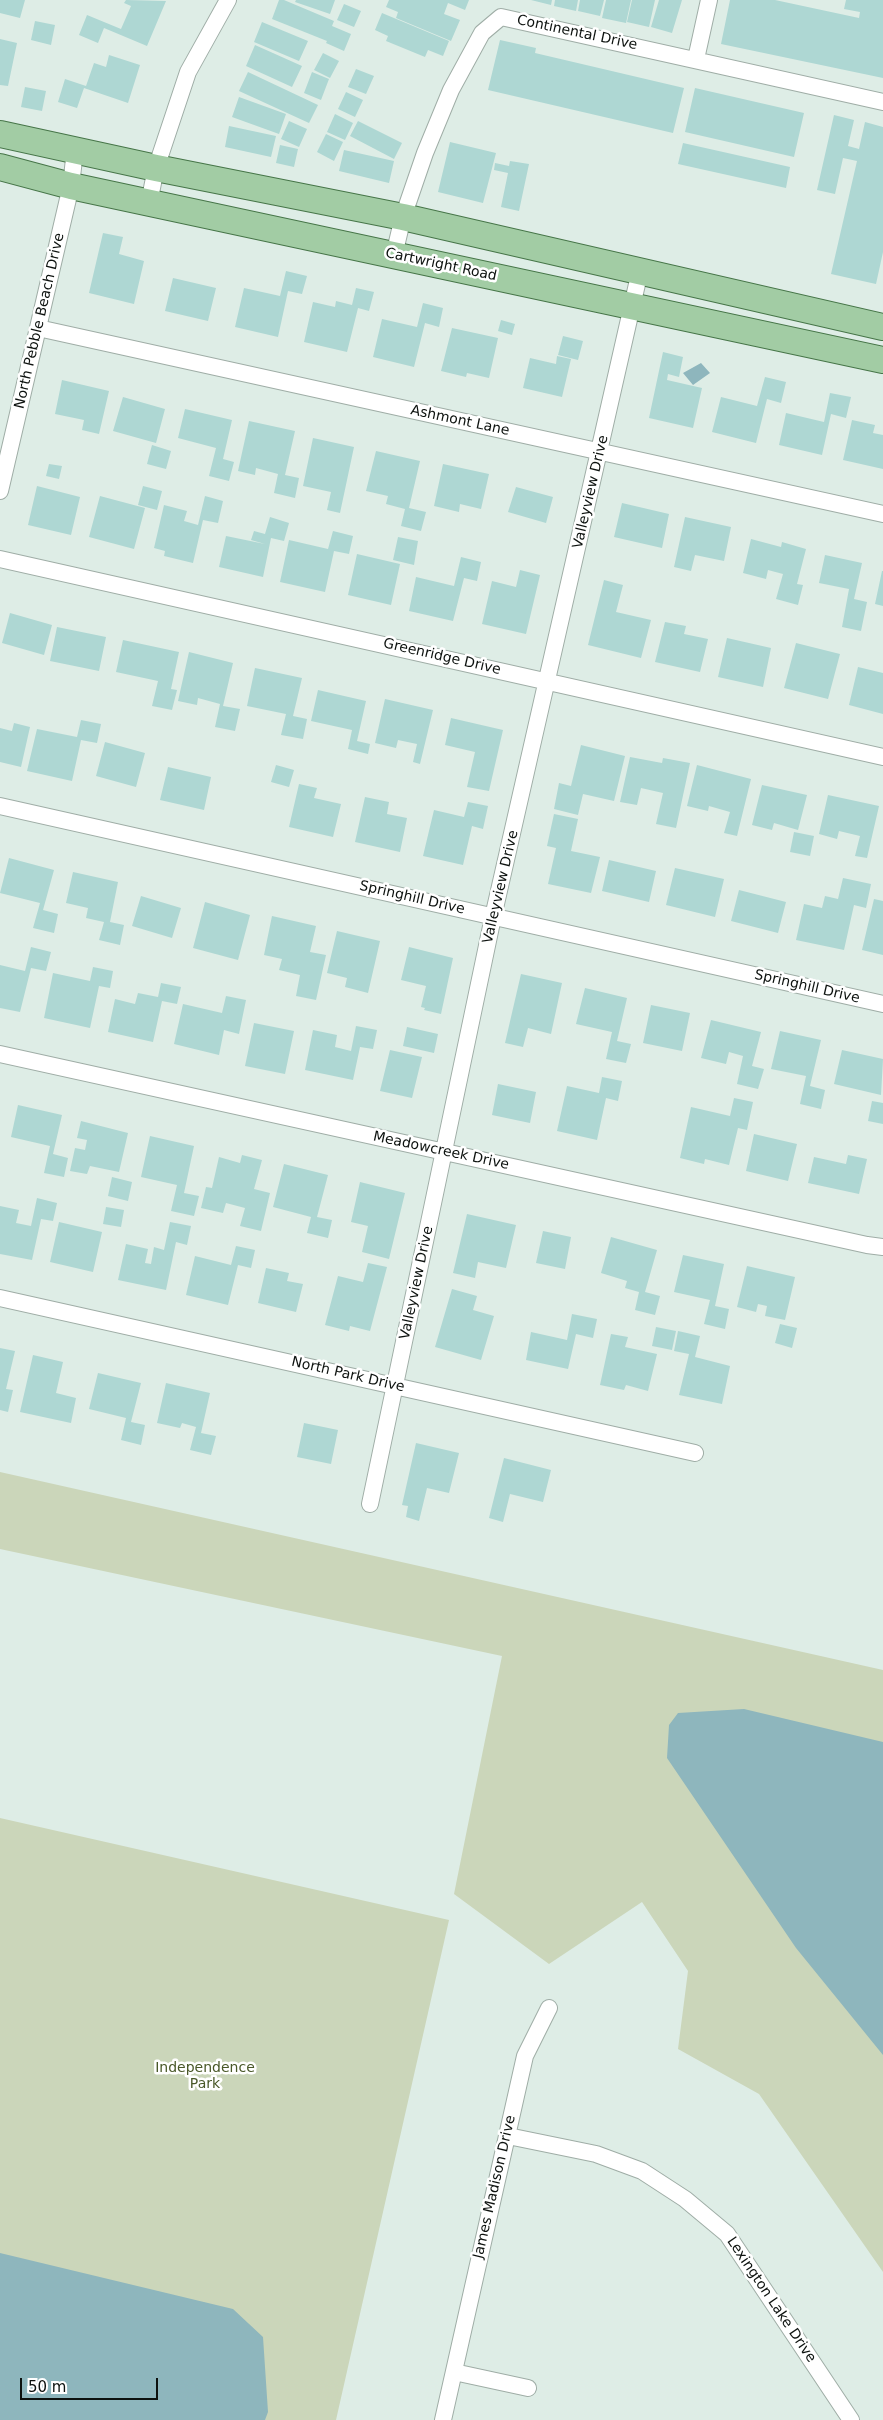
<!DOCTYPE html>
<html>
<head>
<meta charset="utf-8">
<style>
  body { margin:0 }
  #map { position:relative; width:883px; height:2420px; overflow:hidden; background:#deede6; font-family:"DejaVu Sans",sans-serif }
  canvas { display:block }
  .scale { position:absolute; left:20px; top:2378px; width:138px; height:22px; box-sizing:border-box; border:2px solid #0d120f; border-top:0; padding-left:6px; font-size:15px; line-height:18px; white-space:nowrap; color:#0d120f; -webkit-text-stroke:4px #fff; paint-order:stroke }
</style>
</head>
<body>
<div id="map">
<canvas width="883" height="2420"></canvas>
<div class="scale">50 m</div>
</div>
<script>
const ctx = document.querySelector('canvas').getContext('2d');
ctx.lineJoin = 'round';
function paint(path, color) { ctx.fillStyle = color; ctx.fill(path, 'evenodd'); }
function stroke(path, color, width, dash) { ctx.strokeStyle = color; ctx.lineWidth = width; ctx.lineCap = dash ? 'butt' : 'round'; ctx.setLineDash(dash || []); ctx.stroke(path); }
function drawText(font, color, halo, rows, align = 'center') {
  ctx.font = font + ' "DejaVu Sans",sans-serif'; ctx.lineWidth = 5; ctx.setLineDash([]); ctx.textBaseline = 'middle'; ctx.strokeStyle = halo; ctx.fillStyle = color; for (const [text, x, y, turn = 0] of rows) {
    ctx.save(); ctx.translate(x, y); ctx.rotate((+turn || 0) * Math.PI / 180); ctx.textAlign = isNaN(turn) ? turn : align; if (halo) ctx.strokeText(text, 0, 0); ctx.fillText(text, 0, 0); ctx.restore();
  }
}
paint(new Path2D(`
  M0,1472L883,1670V2272L759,2094L678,2049L688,1971L642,1902L549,1964L454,1894L502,1656L0,1549Z
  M0,1818L449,1920L336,2420H0Z`), '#cbd6ba');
paint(new Path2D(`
  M701,363L710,373L693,385L683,373Z
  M744,1709L883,1742V2055L796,1948L667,1758L669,1725L678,1713Z
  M0,2253L233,2309L263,2337L268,2412L265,2420H0Z`), '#8eb6bd');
paint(new Path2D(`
  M0,0H25L20,18L0,13Z
  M126,0L166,1L147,46L104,28L98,43L79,35L87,15L121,29L131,6L124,3Z
  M279,0H284L334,21L332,26L351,34L344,51L326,43L327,41L272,19Z
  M296,0H335L330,14L295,2Z
  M389,0H469L465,10L448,3L444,14L460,20L451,41L396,18L398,12L386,7Z
  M531,0H552L551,5Z
  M555,0H578L576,11L554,6Z
  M580,0H604L600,16L578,11Z
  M606,0H631L626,23L602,18Z
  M632,0H655L649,27L627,22Z
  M659,0H682L672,33L651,27Z
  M730,0H775L859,18L860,12L844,9L846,0H883V78L721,44Z
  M344,4L361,11L354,27L337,20Z
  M382,13L449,41L443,56L428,50L425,57L386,41L388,36L375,30Z
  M35,21L55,25L51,45L31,40Z
  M262,22L308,41L299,61L254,42Z
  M0,39L17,43L8,86L0,85Z
  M500,40L536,48L535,53L684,88L673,133L488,90Z
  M255,45L302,66L292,87L246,66Z
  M323,53L339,61L330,78L314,70Z
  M109,55L140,65L128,103L84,88L77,108L58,102L65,79L86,86L94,63L106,67Z
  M356,69L374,76L366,94L348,87Z
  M248,72L318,105L309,123L239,91Z
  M312,72L329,79L321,100L304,93Z
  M25,87L46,91L42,111L21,107Z
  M695,88L804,113L794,157L685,132Z
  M346,92L363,100L355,117L338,109Z
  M239,97L286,114L279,134L232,117Z
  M335,114L353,123L345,140L327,132Z
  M834,115L854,120L848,146L859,149L865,122L883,127V252L876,284L831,274L857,161L843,158L835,194L817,190Z
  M289,121L307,129L299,147L281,139Z
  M358,121L402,143L394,159L350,136Z
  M229,126L276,136L271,157L225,147Z
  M326,134L343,142L334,161L317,152Z
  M450,142L496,153L483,203L438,192Z
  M683,143L790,167L786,188L678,164Z
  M280,145L298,149L294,167L276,163Z
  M344,150L394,161L389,183L339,171Z
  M510,161L529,164L519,211L501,207L508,173L494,170L495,163L509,166Z
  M103,233L123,237L119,254L144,261L134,304L89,293Z
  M286,271L307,276L302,294L288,291L278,337L235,327L244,288L280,296Z
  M173,278L216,288L208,321L165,311Z
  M356,288L374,292L369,311L358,308L347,352L304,342L313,302L335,307L336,301L352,305Z
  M423,303L443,308L439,327L425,323L414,367L373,357L382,319L417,327Z
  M501,320L515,324L512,335L498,331Z
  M452,328L498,338L489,378L467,373L466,377L441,371Z
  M563,336L583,341L578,360L558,355Z
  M663,352L683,357L679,377L668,374L667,380L702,388L693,428L649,418Z
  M557,356L571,359L562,397L523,388L530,358L556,364Z
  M765,377L786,382L781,403L767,399L756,443L712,432L721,397L757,406Z
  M62,380L109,391L99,434L82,430L84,420L55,414Z
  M830,393L851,397L846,418L831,414L822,455L779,445L786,413L824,422Z
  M123,397L165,409L156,443L113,431Z
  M185,409L232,420L223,459L234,462L229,481L209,476L216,448L178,438Z
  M852,420L875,425L873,433L883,435V469L843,460Z
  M249,421L295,431L285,475L299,478L295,498L274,493L278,474L256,468L255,475L238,471Z
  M313,438L354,447L340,513L327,510L331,492L303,486Z
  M152,445L171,451L166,469L147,464Z
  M376,451L420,461L409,508L426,512L421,531L401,526L405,509L386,504L388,496L366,491Z
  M49,464L62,466L59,479L46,476Z
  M443,464L489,474L481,509L460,504L459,512L434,506Z
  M37,486L80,497L71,535L28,525Z
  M143,486L162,491L157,510L138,505Z
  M516,487L553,497L546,523L508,512Z
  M100,496L145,508L134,549L89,537Z
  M205,496L223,501L218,523L203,520L193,563L164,556L165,551L154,548L164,505L187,511L184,521L198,525Z
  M622,503L669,514L662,548L614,537Z
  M270,517L289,523L284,541L271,538L263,577L219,567L226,536L265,544L251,540L254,531L265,534Z
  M685,517L731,527L724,561L695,555L691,571L674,567Z
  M333,531L353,536L349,554L334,551L325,592L280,582L289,540L328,549Z
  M398,537L418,541L414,565L393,560Z
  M751,539L781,547L782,542L806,549L797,584L803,585L798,605L776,599L783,574L768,570L766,579L743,573Z
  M357,554L400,564L391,605L348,595Z
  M825,555L862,563L854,599L867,602L861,631L842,627L849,589L819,583Z
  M461,557L481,562L477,581L464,578L453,621L409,611L416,577L454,586Z
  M520,570L540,575L526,634L482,624L492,581L516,587Z
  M882,571H883V606L875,604Z
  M604,580L623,585L616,612L651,620L641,658L588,645Z
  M10,613L52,625L44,655L2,643Z
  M665,622L686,626L684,634L708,639L700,672L655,662Z
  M57,627L106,637L99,671L50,661Z
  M727,638L771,648L763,687L718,677Z
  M123,640L179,652L171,689L177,690L172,710L152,706L158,681L116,672Z
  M796,643L840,654L828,699L784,688Z
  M189,652L233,663L223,706L240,709L235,731L215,727L220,704L198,698L197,705L178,701Z
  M858,667L883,673V714L849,705Z
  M255,668L302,678L293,716L307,719L303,739L281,735L286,714L247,706Z
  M318,690L366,701L357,741L370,744L368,754L348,749L352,730L311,721Z
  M385,699L433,710L420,764L413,762L417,744L398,740L396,748L375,743Z
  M451,718L503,730L489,791L467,787L475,752L445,745Z
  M81,720L101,724L97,743L81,740L72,781L27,771L37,729L77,737Z
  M14,723L30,727L21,767L0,762V728L12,731Z
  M105,742L145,753L136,787L96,776Z
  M581,745L625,756L614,801L583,794L578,815L554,809L559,783L571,786Z
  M630,757L662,763L663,758L690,763L676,828L656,824L663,793L641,788L637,805L620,802Z
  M276,765L294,770L289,787L271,782Z
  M697,765L751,779L737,836L724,833L730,812L709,806L708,811L687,806Z
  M168,767L211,777L204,810L160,800Z
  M299,784L317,788L314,798L341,804L333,837L289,827Z
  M762,785L807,795L798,830L774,823L772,830L752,825Z
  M828,795L879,806L867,858L855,856L860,836L839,831L837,839L819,834Z
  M365,797L389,802L387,814L407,818L400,852L355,842Z
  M468,802L488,806L483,829L472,826L463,865L423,856L434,810L464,817Z
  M554,814L578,819L571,851L600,857L591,893L548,884L556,848L547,846Z
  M794,832L814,836L810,856L790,852Z
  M9,858L54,870L43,910L58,914L54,933L33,928L40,903L0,893Z
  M609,860L656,871L649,902L602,891Z
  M675,868L724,879L715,917L666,905Z
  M73,872L118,882L110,922L124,925L120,945L99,940L104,922L86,918L88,908L66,903Z
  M843,878L871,884L866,908L854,905L844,950L796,940L804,904L822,908L825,896L838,899Z
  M739,890L786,902L778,933L731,921Z
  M141,896L181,908L172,938L132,926Z
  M874,899L883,901V955L862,950Z
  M205,902L250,915L238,960L193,948Z
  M272,916L316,926L310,952L326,955L316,1000L296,996L300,975L279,970L282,959L264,955Z
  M337,931L380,941L368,993L345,987L347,978L327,973Z
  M31,947L51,952L46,971L31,968L20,1012L0,1008V965L25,971Z
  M409,947L453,958L441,1014L424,1010L425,1008L421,1007L426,986L401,980Z
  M93,967L113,971L110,988L99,986L90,1028L44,1018L53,973L90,981Z
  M521,974L562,983L551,1034L528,1028L523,1047L505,1043Z
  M161,983L181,987L177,1004L162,1001L153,1042L108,1032L115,999L135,1004L138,993L158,997Z
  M585,988L627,998L617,1041L631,1044L626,1063L606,1059L612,1032L576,1024Z
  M226,996L246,1000L239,1034L224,1030L219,1055L174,1044L183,1004L222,1013Z
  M651,1005L690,1013L682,1051L643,1043Z
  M711,1020L761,1032L752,1066L764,1069L758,1089L737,1084L743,1056L729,1052L726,1064L701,1058Z
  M254,1023L294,1031L285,1074L245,1066Z
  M356,1026L377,1030L373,1049L360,1047L353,1080L305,1070L313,1030L337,1035L335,1047L351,1051Z
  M407,1027L438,1034L434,1053L403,1046Z
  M780,1031L821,1040L810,1086L825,1090L821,1109L800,1104L806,1076L771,1069Z
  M390,1050L422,1057L412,1098L380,1091Z
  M842,1050L883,1059L881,1095L834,1084Z
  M602,1077L622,1081L618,1101L606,1098L597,1140L557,1131L567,1086L599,1093Z
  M498,1084L536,1092L530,1123L492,1115Z
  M734,1098L753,1102L747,1130L738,1128L729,1165L705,1159L704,1164L680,1158L691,1107L730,1116Z
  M872,1101L883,1103V1124L868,1121Z
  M18,1105L62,1115L53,1154L68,1158L64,1177L44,1173L50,1146L11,1137Z
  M81,1121L128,1133L119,1172L90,1166L87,1174L70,1171L75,1148L85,1150L87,1140L77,1138Z
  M754,1134L797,1144L788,1181L746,1171Z
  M150,1136L194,1146L184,1193L199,1196L194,1216L171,1211L177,1185L141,1177Z
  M242,1155L262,1160L254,1189L270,1193L261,1231L240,1226L245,1208L226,1203L223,1213L201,1208L206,1187L212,1188L219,1157L240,1163Z
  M848,1155L867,1159L859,1194L808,1183L814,1157L846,1164Z
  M284,1164L328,1175L317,1217L332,1220L328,1238L307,1233L311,1217L273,1207Z
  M112,1177L132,1182L128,1201L108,1196Z
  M360,1182L405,1193L389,1259L362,1252L368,1226L351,1222Z
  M37,1198L57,1203L53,1221L41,1219L32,1260L0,1254V1206L19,1210L16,1223L31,1226Z
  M106,1207L124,1210L121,1227L103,1224Z
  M467,1214L516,1225L506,1268L478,1262L475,1278L453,1273Z
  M59,1222L102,1232L93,1272L50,1262Z
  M170,1222L191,1226L187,1245L176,1242L166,1290L118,1280L126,1244L148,1249L145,1263L151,1264L154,1247L164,1250Z
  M543,1231L571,1237L565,1269L536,1263Z
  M611,1237L657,1250L645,1292L660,1296L655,1315L635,1310L639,1292L625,1288L627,1281L601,1273Z
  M236,1246L255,1250L251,1268L238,1265L228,1305L186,1295L195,1256L231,1265Z
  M683,1255L724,1264L715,1306L729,1309L725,1329L704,1324L710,1300L674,1292Z
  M368,1263L387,1267L370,1331L350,1326L349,1331L325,1325L338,1276L363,1282Z
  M747,1266L795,1277L785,1320L765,1316L767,1306L758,1304L756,1312L737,1307Z
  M266,1268L289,1273L287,1281L303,1284L296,1312L258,1303Z
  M452,1289L477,1296L473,1310L494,1316L481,1360L435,1347Z
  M572,1314L597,1319L593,1338L576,1334L568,1369L526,1360L531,1332L567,1340Z
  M780,1324L797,1328L792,1348L775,1343Z
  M656,1327L676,1331L672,1350L652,1346Z
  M678,1331L700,1336L695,1357L730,1366L722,1404L679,1395L689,1354L674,1351Z
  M611,1334L628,1337L625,1347L657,1354L648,1391L626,1385L624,1390L600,1385Z
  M0,1348L15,1351L6,1389L13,1390L8,1412L0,1410Z
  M33,1355L63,1362L56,1393L76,1398L71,1423L20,1412Z
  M98,1373L141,1383L131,1422L145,1425L141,1445L121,1440L126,1418L89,1409Z
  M166,1383L210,1393L201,1433L216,1436L211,1455L190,1450L196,1427L182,1423L180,1428L157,1423Z
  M304,1423L338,1430L331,1464L297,1457Z
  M416,1443L459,1453L449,1493L427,1488L419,1521L406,1517L408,1506L402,1505Z
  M504,1458L551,1470L543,1502L510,1494L503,1522L489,1518Z`), '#aed7d3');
const minor = new Path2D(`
  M696,59L709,0
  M149,203L156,168L188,72L228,0
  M394,255L403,217L425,153L451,90L482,33L501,17L883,102
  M38,328L883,514
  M0,491L71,186L75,150
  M0,559L883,757
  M0,806L883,1004
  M0,1054L867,1245L883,1247
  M0,1298L695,1453
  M370,1504L493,917L640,271
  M508,2136L596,2154L642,2171L685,2199L727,2234L851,2420
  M454,2372L528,2388
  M443,2420L525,2056L549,2008`);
const primary = new Path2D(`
  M0,134L156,168L403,217L883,327
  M0,167L71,186L883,360`);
stroke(minor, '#9fada6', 18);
stroke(primary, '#467548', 28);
stroke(minor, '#fff', 16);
stroke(primary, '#a2cca4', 26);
drawText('14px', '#0d120f', '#fff', [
  ["Continental Drive",577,33,12],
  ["Cartwright Road",441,265,12],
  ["North Pebble Beach Drive",40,321,-77],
  ["Ashmont Lane",460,421,12],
  ["Valleyview Drive",591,492,-77],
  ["Greenridge Drive",442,657,13],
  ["Valleyview Drive",501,887,-77],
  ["Springhill Drive",412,898,13],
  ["Springhill Drive",807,987,13],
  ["Meadowcreek Drive",441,1151,12],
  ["Valleyview Drive",417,1283,-78],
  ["North Park Drive",348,1375,13],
  ["James Madison Drive",495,2187,-77],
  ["Lexington Lake Drive",771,2300,56]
]);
drawText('14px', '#495828', '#fff', [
  ["Independence",205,2068],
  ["Park",205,2084]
]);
</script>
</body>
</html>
